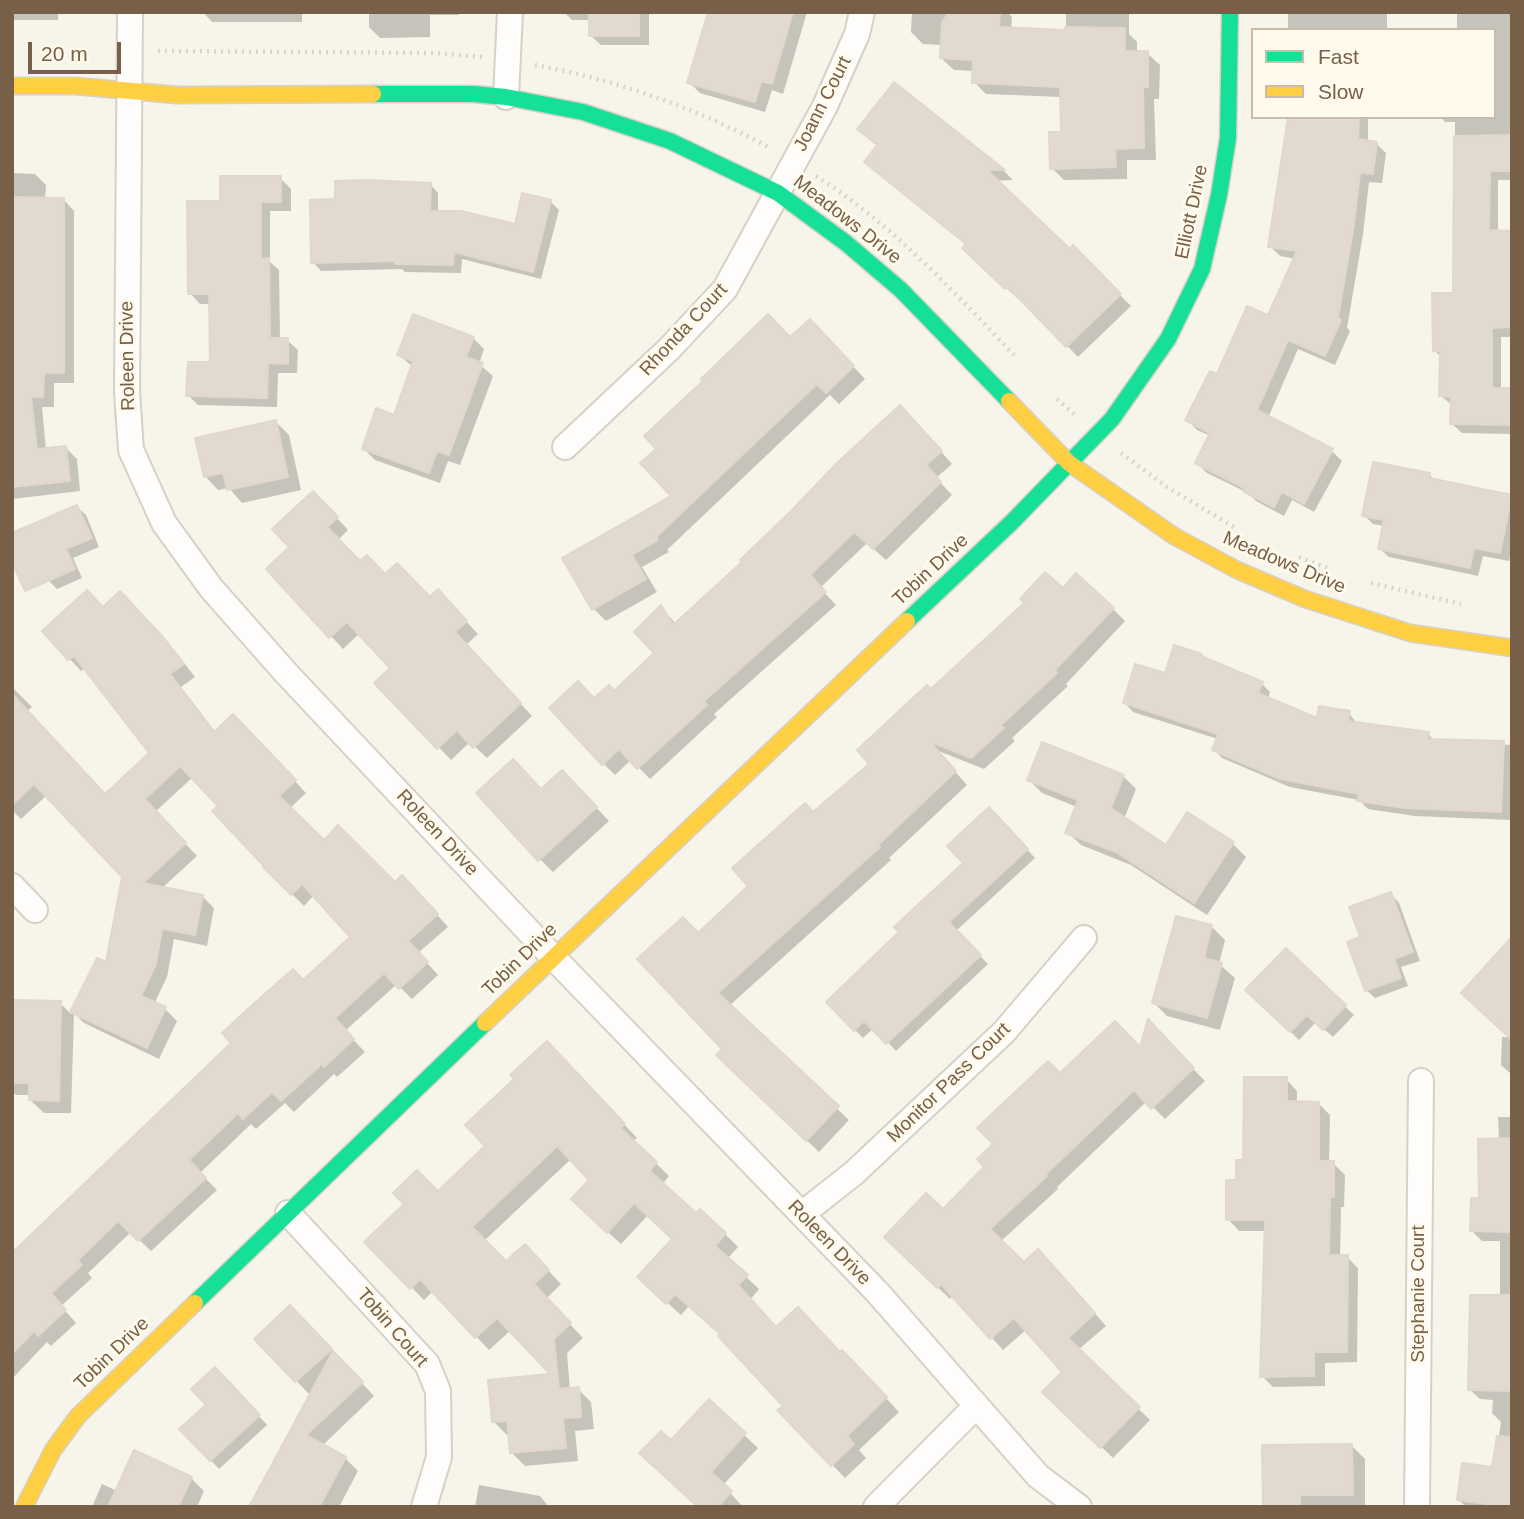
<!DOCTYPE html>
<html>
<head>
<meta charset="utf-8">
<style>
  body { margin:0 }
  #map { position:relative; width:1524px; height:1519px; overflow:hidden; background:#f7f4e9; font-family:Helvetica,sans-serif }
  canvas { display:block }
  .frame { position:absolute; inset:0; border:14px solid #775f48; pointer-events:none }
  .legend { position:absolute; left:1251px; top:28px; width:245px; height:91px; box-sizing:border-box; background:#fffaeb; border:2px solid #c9bcaa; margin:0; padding:9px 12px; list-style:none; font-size:21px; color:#775f48 }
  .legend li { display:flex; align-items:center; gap:14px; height:35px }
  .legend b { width:35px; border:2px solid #c9bcaa }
  .scale { position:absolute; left:28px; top:42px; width:93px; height:32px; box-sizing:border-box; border:4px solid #775f48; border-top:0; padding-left:9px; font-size:21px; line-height:24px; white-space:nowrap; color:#775f48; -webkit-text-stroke:5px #fffaeb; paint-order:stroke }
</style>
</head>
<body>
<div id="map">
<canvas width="1524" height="1519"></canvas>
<div class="frame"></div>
<ul class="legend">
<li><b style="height:9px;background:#16e098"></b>Fast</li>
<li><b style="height:9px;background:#ffcf43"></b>Slow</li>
</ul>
<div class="scale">20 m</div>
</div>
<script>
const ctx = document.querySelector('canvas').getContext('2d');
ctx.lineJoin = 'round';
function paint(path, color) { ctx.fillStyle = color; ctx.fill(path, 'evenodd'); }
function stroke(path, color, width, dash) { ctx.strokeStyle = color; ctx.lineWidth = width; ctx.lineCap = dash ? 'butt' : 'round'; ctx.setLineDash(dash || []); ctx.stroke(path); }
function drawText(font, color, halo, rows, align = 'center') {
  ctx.font = font + ' Helvetica,sans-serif'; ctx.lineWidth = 6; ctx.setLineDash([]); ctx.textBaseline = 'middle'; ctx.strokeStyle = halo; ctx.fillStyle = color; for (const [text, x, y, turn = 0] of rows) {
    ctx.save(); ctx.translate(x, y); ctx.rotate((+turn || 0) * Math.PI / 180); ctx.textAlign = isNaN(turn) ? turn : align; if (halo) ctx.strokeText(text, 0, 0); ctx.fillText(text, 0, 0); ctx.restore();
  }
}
paint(new Path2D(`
  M12,12H58V20H12Z
  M203,12H302V22H212Z
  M369,12H459V15H430V37L380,38L369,27Z
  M564,12H649V45H601L590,35V20H572Z
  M711,12H807L783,94L772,90L765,112L700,93L689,82Z
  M912,12H1007L1012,17L1011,29L1066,32V12H1129V34L1137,42V53H1147L1160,65L1159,99H1154L1156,160H1127V179L1064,180L1052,168L1063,134L1062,97L986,94L974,82V71L954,70L941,58L942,45L923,44L911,32Z
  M1288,12H1387V30H1288Z
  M1457,12H1512V180H1498V232L1512,233V337H1501V390H1512V434L1462,433L1452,424V405L1441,396V357L1435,351L1454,295L1455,122H1445L1441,117H1494V30H1457Z
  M894,84L1004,171L1013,180L995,181L1070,251L1073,248L1131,306L1078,357L1019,296L1017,298L976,259L967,245L866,162L878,147L859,129Z
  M1320,117H1368V142L1376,143L1386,153L1382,183L1369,182L1363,234L1347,328L1350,331L1335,365L1298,349L1268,418L1332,451L1342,461L1314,512L1292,500L1284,516L1256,501L1248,493L1207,473L1197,463L1211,436L1197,430L1188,420L1218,377L1269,318L1296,259L1280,256L1270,246Z
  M12,173L35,174L46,185L45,199H63L74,211V383H54V407H42L46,450L66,448L77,459L80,491L12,499Z
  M280,178L291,189V211H270V262L279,270L280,340H287L298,350L297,373H278L277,407L198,405L188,395L211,364L210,304H200L190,293L221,203Z
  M430,184L438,193V212L516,226L550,201L559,210L541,279L462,259L461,273L405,272L402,269L321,271L313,262L337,201Z
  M822,333L865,379L839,404L830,395L667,550L669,552L642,567L657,592L606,621L594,609L565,558L674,497L658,449L705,381L790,339Z
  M473,338L484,349L479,364L493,376L460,465L448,461L440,483L375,460L364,449L395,417L413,367L399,355Z
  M912,419L952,464L936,478L952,495L886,560L867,543L820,588L836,605L714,714L717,717L650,779L631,760L615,775L603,763L595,700L614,694L656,653L661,607L676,624Z
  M276,422L289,435L301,490L242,503L229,488L218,490L205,476Z
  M1429,474L1436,481L1512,497V547L1509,561L1483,556L1478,576L1389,557L1380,549L1384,526L1373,524L1364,515Z
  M325,505L348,530L338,540L360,563L430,599L450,604L478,634L466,645L532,716L487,758L470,742L451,760L376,683L392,668L360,633L343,649L331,636L292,547Z
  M77,507L86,515L99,547L73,558L82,578L57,589L12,543Z
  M1063,591L1113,609L1125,621L1066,684L1068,686L1012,738L1015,741L984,769L936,750L967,785L889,858L891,860L729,1006L849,1120L819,1152L730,1067L698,935L751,886L813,814L872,764L931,692Z
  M132,606L175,651L195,677L181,687L216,733L245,728L306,793L289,809L324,843L395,884L414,889L448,927L418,953L438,975L412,999L397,984L345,1031L365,1052L337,1077L334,1074L294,1112L285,1103L256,1129L251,1124L200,1173L217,1190L151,1251L131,1232L88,1273L92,1278L61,1306L76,1323L51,1346L47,1342L12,1379V1254L353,937L314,895L304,906L277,879L220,806L193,777L155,812L197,856L161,889L202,896L214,908L207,946L174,939L167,977L154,1004L165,1009L177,1021L159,1059L84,1023L74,1013L71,1113H44L30,1100L31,1095H16L12,1091V1002L60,1003L71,1014L98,960L107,964L124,876L47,795L21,819L12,810V687L32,707L27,711L106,796L151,753L85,668L81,671L44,631L104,609Z
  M1201,655L1205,659L1262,684L1270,692L1268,699L1318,720L1349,713L1357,724L1428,734L1435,741L1512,745V820L1415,816L1368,809L1359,800L1290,787L1222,758L1214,749L1218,739L1133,712L1125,703L1166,675Z
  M1123,776L1136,789L1124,819L1166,847L1188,814L1233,844L1246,857L1207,915L1131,865L1081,845L1067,832L1077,807L1042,793L1029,780Z
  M575,785L609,821L553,872L540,859Z
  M998,818L1035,858L956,931L988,964L896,1051L874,1028L863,1038L828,1002L902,932L965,863Z
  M1391,894L1399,903L1420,961L1401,967L1408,986L1375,998L1366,990L1362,938Z
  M1177,918L1212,927L1225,940L1219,964L1235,978L1220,1030L1167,1016L1154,1003Z
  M1512,940V1075L1501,1065L1502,1037H1510Z
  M1286,950L1354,1015L1333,1037L1316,1022L1299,1040L1248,990Z
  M1148,1023L1205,1081L1165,1119L1147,1101L1057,1187L1058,1189L1000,1242L1024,1264L1050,1263L1106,1326L1078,1350L1150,1420L1113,1458L1045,1392L1064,1372L1027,1329L1003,1350L953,1295L950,1299L886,1237L943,1211L987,1167L1060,1076L1141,1050Z
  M560,1056L637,1138L633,1141L669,1176L662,1185L696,1216L725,1234L738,1247L727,1259L759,1289L750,1300L777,1329L840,1354L855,1365L899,1412L859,1450L866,1458L845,1478L780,1411L785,1406L722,1335L689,1306L681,1315L653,1290L674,1240L648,1215L621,1244L586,1212L591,1180L571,1159L484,1241L506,1263L525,1246L561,1284L546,1299L583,1338L567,1353L570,1390L578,1389L591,1402L594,1429L575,1431L578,1461L525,1466L512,1453L510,1435H507L494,1422L553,1375L511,1330L489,1350L433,1291L424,1300L367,1242L438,1194L488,1146Z
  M1286,1079L1297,1091V1103L1319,1104L1330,1115L1329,1163H1333L1345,1175L1344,1207H1341L1340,1257H1347L1358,1268L1357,1362L1325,1363V1386L1273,1387L1262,1376L1266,1231H1239L1228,1219L1245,1162Z
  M1498,1117H1512V1507H1466L1458,1499L1494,1469L1501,1422L1492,1413L1493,1400L1480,1399L1469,1389L1500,1297V1241H1482L1472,1231L1499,1140Z
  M303,1320L374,1396L322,1446L345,1458L358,1471L339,1507H251L311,1396L256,1339Z
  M224,1378L267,1425L219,1469L182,1429L208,1405Z
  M709,1402L758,1448L723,1485L743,1507H699Z
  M1351,1445L1365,1459V1507H1265Z
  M191,1478L204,1491L197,1507H92L102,1484L117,1491Z
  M479,1485L540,1496L549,1507H475Z`), '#0003');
const building = new Path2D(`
  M589,12H639V36H589Z
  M708,12H793L772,84L761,81L755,102L687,83Z
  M949,12H1000L999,27L1065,30V27L1125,28V51H1148V87H1143L1144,148L1115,149L1116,167L1050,169L1049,132H1061L1060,87L972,83L973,60L940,58L942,22Z
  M894,82L1005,170H987L1070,249L1073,245L1121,294L1066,347L1007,286L1005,289L962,248L966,244L864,162L877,145L857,129Z
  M1288,117H1359L1358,139L1377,142L1373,174L1360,173L1354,224L1338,318L1341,320L1325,356L1288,340L1257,410L1333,449L1304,504L1282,492L1274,507L1244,492L1246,489L1195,463L1210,433L1185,420L1210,371L1217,374L1247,306L1268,315L1297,251L1268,247Z
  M1512,135V171H1490L1489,230L1512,231V327L1492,328V388H1512V425L1450,424L1451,397L1439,396L1440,351H1433L1432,293H1453L1454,136Z
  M220,176H281V202H261V259L269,258L270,338H288V364L268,363L267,398L186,396L188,362H210L209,294H188L187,201H220Z
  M368,180L431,183L430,211H461L515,224L522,193L551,200L533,272L454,252L453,265L395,264V261L311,263L310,200L335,199V181Z
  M12,197L64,198V373H44L43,397H31L37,449L66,446L70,481L12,487Z
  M413,314L474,337L466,357L483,363L449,455L437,451L429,473L362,449L376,408L394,415L413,361L397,355Z
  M768,314L790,337L810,319L854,366L826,393L817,384L656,537L658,540L632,555L646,579L592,610L562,558L671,496L640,463L656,449L644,436L703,381L701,379Z
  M900,405L942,451L926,465L941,482L873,549L854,532L810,575L826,592L704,701L707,705L637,769L619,749L602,765L549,708L578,681L594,698L609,685L614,691L654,653L634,632L661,605L673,625L742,562L740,560L790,512L839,461Z
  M276,420L288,477L227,490L223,473L204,477L195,438Z
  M1373,462L1430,473L1429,478L1512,495L1500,553L1474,548L1470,568L1378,549L1384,520L1362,516Z
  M313,491L338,517L327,527L360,561L367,555L385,574L397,563L430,597L438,589L467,621L455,632L521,703L473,748L457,730L437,749L374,683L390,668L347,622L329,638L266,569L289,547L272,529Z
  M77,505L92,538L66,549L75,569L25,591L12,562V533Z
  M1045,572L1063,588L1076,573L1114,608L1055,670L1057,673L1000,726L1004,728L971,758L929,741L956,771L878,845L880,847L718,993L839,1106L806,1141L716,1055L722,1049L637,959L683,917L698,933L748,886L732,868L805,803L813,812L869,764L857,750L927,685L931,689L1024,603L1020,599Z
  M87,590L103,607L120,591L163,637L184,664L170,674L214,732L233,714L296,780L279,796L324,840L338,825L395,882L402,875L438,914L408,941L428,962L399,989L384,973L335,1018L354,1039L324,1067L322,1064L281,1101L272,1092L243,1119L238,1113L189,1160L206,1178L138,1241L118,1221L78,1260L82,1265L51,1293L66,1310L38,1336L34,1331L12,1354V1253L231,1043L222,1033L249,1008L293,969L303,980L350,937L302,884L291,895L263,867L264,866L212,811L218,806L180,766L145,799L186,843L143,883L203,895L195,935L162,929L156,964L141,996L166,1007L147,1048L70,1012L97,958L106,962L122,877L34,784L12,805V694L105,794L149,753L74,656L68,660L42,631Z
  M1174,645L1202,654L1201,656L1263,682L1258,693L1317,718L1319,706L1350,711L1348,721L1429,732L1428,739L1504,741L1501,812L1405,808L1357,801L1359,794L1280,779L1212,750L1218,734L1123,703L1135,664L1165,673Z
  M1042,742L1124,775L1111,808L1166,845L1187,812L1234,842L1194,903L1116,852L1065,833L1078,800L1027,780Z
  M513,759L541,789L562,770L597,807L538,861L476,793Z
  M989,807L1028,849L949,922L981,955L886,1044L864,1021L854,1031L826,1002L899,932L894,927L963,863L947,846Z
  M1391,892L1413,952L1394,959L1401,978L1365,991L1347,942L1360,937L1349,907Z
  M1176,916L1212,925L1204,958L1222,963L1207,1018L1152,1003Z
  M1512,937V1040L1461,993Z
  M1286,948L1346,1005L1323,1030L1307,1015L1290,1032L1245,990Z
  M12,1000L61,1001L59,1101L29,1100V1083H12Z
  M1148,1019L1194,1068L1151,1109L1134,1090L1046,1174L1047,1176L990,1229L1024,1262L1038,1249L1095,1313L1068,1338L1140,1407L1100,1448L1042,1392L1062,1372L1014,1318L990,1339L941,1284L937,1288L884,1237L926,1193L943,1209L984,1167L977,1159L993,1144L977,1128L1048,1061L1060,1073L1115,1021L1140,1047Z
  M547,1041L625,1124L620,1128L657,1162L650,1171L696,1213L700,1209L726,1233L715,1246L748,1275L738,1285L776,1327L798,1307L840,1352L842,1350L887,1397L847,1436L854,1444L831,1466L777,1410L783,1406L718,1336L720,1334L675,1294L666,1304L637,1277L672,1239L634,1203L607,1233L571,1199L589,1180L557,1146L472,1227L506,1261L525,1244L549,1270L534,1284L571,1323L554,1339L559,1389L579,1387L581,1417L563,1418L566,1448L510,1453L507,1421L492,1422L488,1380L550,1374L497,1318L475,1338L420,1279L410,1289L364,1242L404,1204L393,1193L417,1170L438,1191L485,1146L465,1125L514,1079L510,1075Z
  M1244,1077H1287V1101L1319,1102V1161H1334V1197H1330L1329,1255H1348L1347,1352H1314V1376L1260,1377L1265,1220H1226V1180H1236V1160H1243Z
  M1512,1138V1232L1470,1231L1471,1198H1479L1478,1139Z
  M1470,1295H1512V1391L1468,1390Z
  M290,1305L332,1349L295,1382L254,1339Z
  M333,1351L363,1382L306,1435L346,1457L319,1507H249Z
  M215,1367L260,1415L210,1461L179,1429L206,1405L191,1389Z
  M709,1399L746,1433L711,1472L732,1491L718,1507H698L639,1453L661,1431L671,1440Z
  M1497,1436L1512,1437V1507H1487V1504L1457,1500L1462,1463L1492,1467Z
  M1352,1444L1353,1495H1300V1507H1263L1262,1445Z
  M134,1450L192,1477L178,1507H108Z`);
paint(building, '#e2dace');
stroke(building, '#e0d8cb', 2);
const street = new Path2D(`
  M130,12L127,392L131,450L164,523L211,588L286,673L553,957L878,1293L1038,1476L1079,1507
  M506,97L510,12
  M565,447L669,349L725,289L825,106L857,34L862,12
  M12,886L35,910
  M288,1213L427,1364L438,1391L439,1457L424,1507
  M802,1214L854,1173L1004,1032L1084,938
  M876,1507L976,1406
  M1417,1507L1421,1081`);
const fast = new Path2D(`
  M373,94H473L506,97L583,112L670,141L778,193L846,243L901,290L1009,401
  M907,621L1011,523L1112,419L1168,339L1202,269L1219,195L1228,138L1230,12
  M195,1303L485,1023`);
const slow = new Path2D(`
  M12,86H75L177,95L373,94
  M1009,401L1069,463L1174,536L1237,570L1305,599L1410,633L1512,648
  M485,1023L907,621
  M24,1507L53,1450L78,1416L195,1303`);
stroke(street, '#d6d1c7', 28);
stroke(fast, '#d7d1c7', 19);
stroke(slow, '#d7d1c7', 19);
stroke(new Path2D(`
  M158,51L435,53L482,57
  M535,65C617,80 696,108 770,148
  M816,176C892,224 953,291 1014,355
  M1057,399L1074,414
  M1121,453L1167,487L1237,529
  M1299,557L1330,569
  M1371,583L1461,604`), '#dad4cc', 4.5, [2, 5]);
stroke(street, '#fefdfc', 24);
stroke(fast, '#16e098', 16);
stroke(slow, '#ffcf43', 16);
drawText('19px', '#775f48', '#fffaeb', [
  ["Joann Court",823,104,-63],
  ["Elliott Drive",1192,212,-78],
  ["Meadows Drive",847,220,38],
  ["Rhonda Court",684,330,-47],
  ["Roleen Drive",128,356,-91],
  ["Meadows Drive",1284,563,23],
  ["Tobin Drive",931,570,-43],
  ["Roleen Drive",437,833,47],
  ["Tobin Drive",520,960,-44],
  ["Monitor Pass Court",949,1083,-44],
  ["Roleen Drive",829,1243,46],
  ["Stephanie Court",1419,1294,-90],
  ["Tobin Court",392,1328,49],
  ["Tobin Drive",112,1354,-44]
]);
</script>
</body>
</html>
